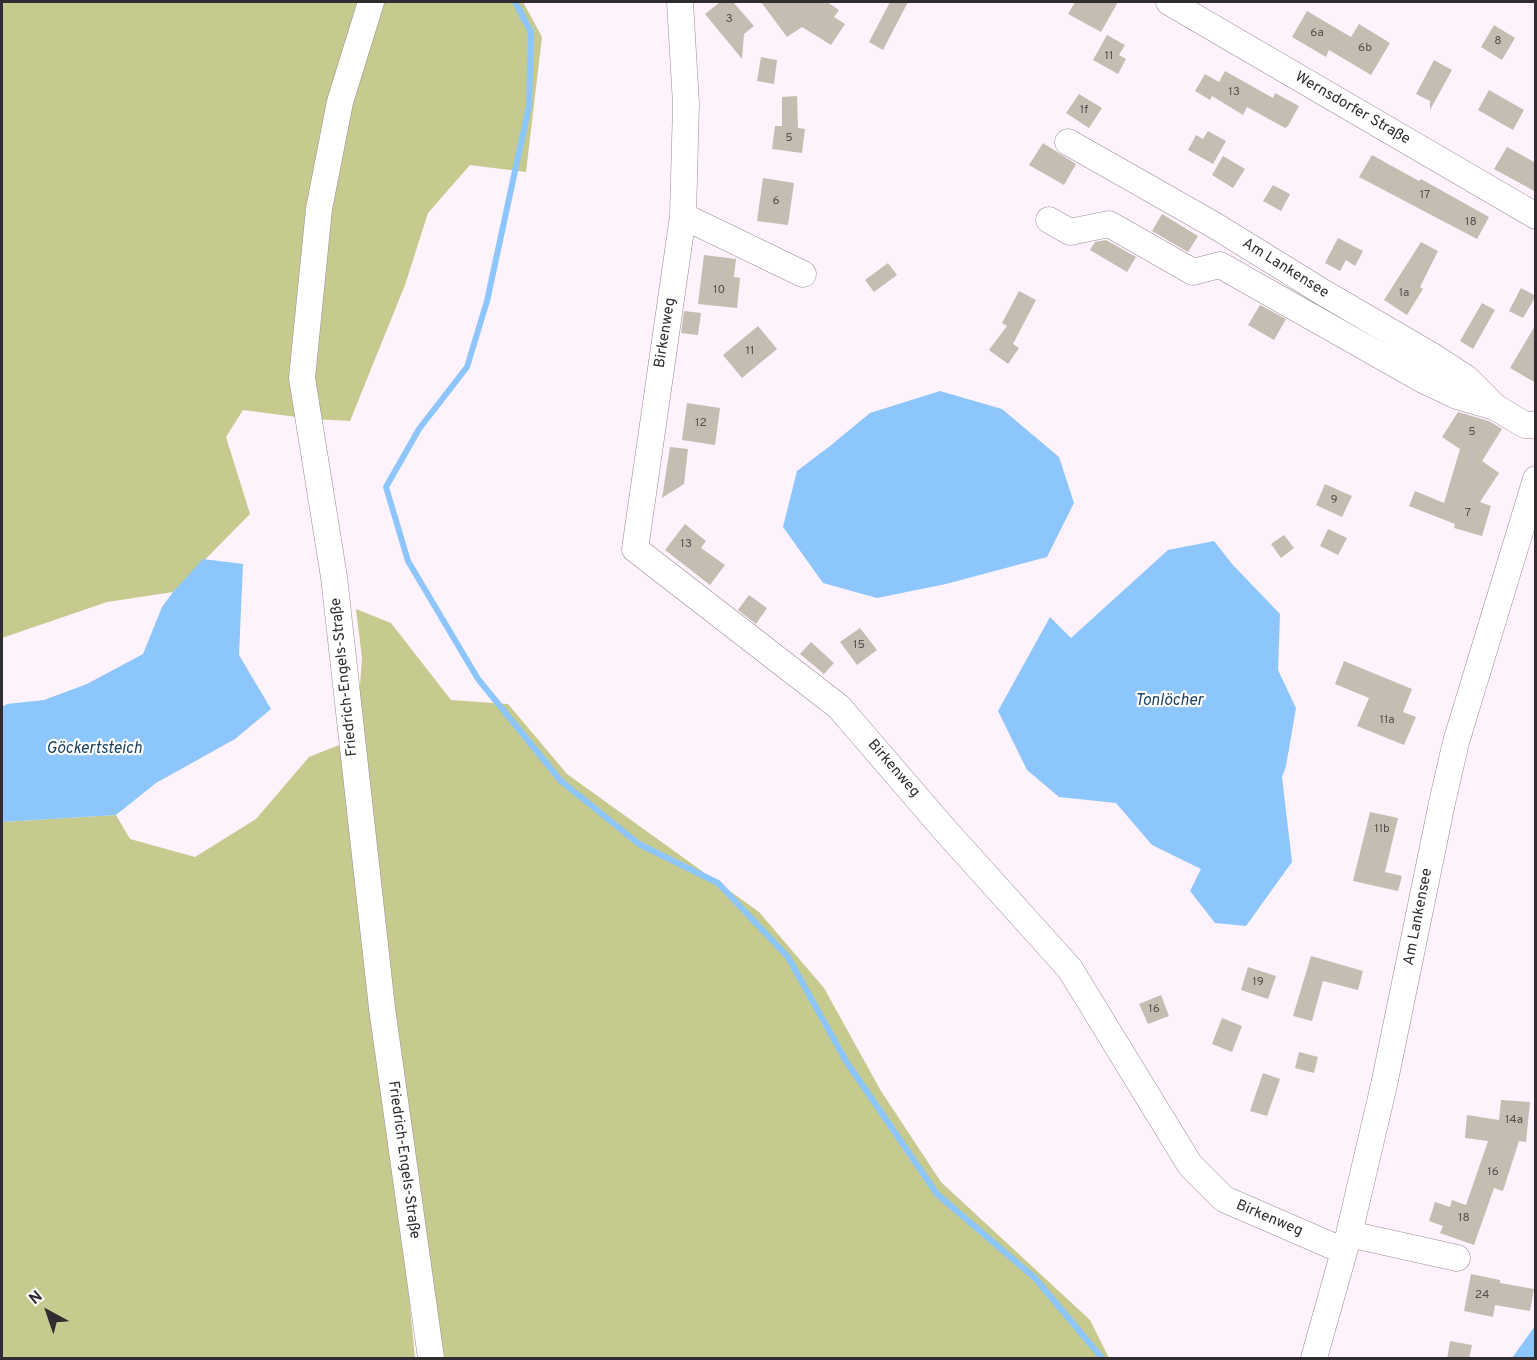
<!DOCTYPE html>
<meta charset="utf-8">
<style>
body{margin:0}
#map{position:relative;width:1537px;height:1360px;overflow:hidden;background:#fef2fc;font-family:Overpass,sans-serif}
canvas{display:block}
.frame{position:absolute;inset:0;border:3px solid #312c30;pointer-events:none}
.north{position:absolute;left:18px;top:1282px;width:60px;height:60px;-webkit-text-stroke:4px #fff;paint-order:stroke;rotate:320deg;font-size:16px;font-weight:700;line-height:24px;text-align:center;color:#312c30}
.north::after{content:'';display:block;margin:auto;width:21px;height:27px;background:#312c30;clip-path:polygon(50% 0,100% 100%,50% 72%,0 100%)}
</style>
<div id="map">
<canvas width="1537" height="1360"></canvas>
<div class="frame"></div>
<div class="north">N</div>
</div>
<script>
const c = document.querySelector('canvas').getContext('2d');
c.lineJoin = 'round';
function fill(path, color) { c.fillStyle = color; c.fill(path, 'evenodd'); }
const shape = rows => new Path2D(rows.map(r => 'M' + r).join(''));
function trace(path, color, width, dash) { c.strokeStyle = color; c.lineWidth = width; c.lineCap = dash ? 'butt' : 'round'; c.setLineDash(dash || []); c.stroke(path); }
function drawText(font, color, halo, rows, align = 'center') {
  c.font = font + ' Overpass,sans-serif'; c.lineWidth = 4.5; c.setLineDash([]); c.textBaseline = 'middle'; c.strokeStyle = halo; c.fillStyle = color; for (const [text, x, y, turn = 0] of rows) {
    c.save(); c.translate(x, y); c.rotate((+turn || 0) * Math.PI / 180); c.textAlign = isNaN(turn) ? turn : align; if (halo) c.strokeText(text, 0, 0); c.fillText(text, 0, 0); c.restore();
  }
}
fill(shape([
 [2,2,523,2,542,37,526,172,470,165,428,213,405,285,350,421,312,419,243,410,226,437,250,514,173,592,107,602,2,638],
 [356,609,391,623,451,700,508,704,567,774,759,912,824,988,881,1091,941,1182,1090,1320,1109,1358,435,1358,356,740,362,658],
 [339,745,372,918,415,1358,2,1358,2,822,116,815,130,839,195,857,256,819,309,757]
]), '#c6ca8f');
fill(shape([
 [940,391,1002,409,1059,457,1074,503,1047,557,946,584,877,598,823,583,783,527,797,471,830,446,870,413],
 [1214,541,1232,564,1280,614,1278,670,1296,708,1286,766,1282,777,1292,862,1246,926,1215,923,1190,891,1201,869,1152,845,1116,803,1059,797,1027,770,998,711,1050,617,1071,638,1168,550],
 [203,559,243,564,239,655,271,709,235,739,156,783,116,815,2,822,2,707,7,704,44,700,87,684,143,654,162,607,173,592],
 [1535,1326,1535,1358,1512,1358]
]), '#8dc6fc');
trace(shape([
 [515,2,531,32,529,106,487,301,467,367,419,429,386,487,408,561,478,679,561,781,639,844,718,883,788,957,846,1061,937,1194,1035,1278,1102,1358]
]), '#8dc6fc', 6);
fill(shape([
 [720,2,733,2,754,26,744,34,742,59,705,14],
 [761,2,827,2,839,10,834,17,845,24,831,45,802,27,787,37],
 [890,2,908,2,883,50,869,42],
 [1075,2,1118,2,1101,32,1068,14],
 [1307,11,1351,37,1359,24,1390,43,1371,75,1329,50,1326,57,1292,37],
 [1494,25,1515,38,1502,60,1481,47],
 [1107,35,1125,45,1119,55,1126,59,1118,74,1093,60],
 [761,57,777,60,774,84,757,81],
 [1434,60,1452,70,1430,110,1430,101,1416,94],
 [1225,71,1273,98,1275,93,1299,106,1288,126,1285,128,1247,107,1243,115,1212,96,1210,100,1195,91,1205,74,1219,82],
 [1489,90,1524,110,1513,130,1478,110],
 [1079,94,1102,108,1089,128,1066,113],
 [797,96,798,128,805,129,802,153,772,149,775,126,782,126,782,97],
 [1208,131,1226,141,1213,164,1188,150,1196,135,1203,139],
 [1043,143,1076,164,1064,185,1029,165],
 [1507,147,1536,163,1536,192,1494,169],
 [1372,155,1419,181,1421,179,1489,217,1477,239,1359,177],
 [1223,156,1245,169,1233,188,1212,175],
 [763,178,794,183,788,225,757,221],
 [1273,185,1290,194,1281,211,1263,201],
 [1162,214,1198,236,1188,252,1152,231],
 [1338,238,1363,251,1355,266,1346,260,1340,271,1325,263],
 [1106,240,1136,257,1127,272,1090,250,1095,242],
 [1421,242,1438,251,1420,287,1423,289,1407,315,1384,300],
 [704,255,736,259,734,277,740,278,737,308,698,304],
 [888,263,897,275,874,292,865,280],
 [1521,288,1536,296,1523,318,1509,311],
 [1019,291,1036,300,1013,344,1019,348,1008,364,989,350,1007,326,1002,323],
 [1482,303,1495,310,1473,349,1460,341],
 [1260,305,1286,319,1274,340,1248,325],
 [684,311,701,313,698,335,681,333],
 [1536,324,1536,383,1510,368],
 [758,326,777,349,742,378,723,355],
 [687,403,720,408,715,445,682,440],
 [1458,412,1489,421,1502,429,1482,461,1499,473,1480,502,1491,506,1482,536,1454,528,1455,524,1409,506,1415,491,1444,503,1460,449,1442,437],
 [670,447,688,449,684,484,662,498],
 [1325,484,1352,496,1342,517,1316,505],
 [685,524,706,541,701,548,725,565,710,585,665,550],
 [1328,529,1347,538,1338,555,1320,546],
 [1284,535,1294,548,1281,558,1271,544],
 [749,595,767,608,756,624,738,610],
 [860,628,877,650,857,665,840,642],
 [811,642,834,663,824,674,800,654],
 [1344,661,1412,689,1403,712,1416,717,1404,745,1357,726,1369,698,1335,684],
 [1370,812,1398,818,1385,872,1402,876,1398,891,1353,881],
 [1311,956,1363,971,1358,990,1323,981,1312,1021,1293,1016],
 [1248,967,1276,976,1268,999,1241,990],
 [1161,995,1169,1016,1148,1024,1139,1004],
 [1222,1018,1242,1026,1232,1052,1212,1044],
 [1299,1052,1318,1057,1314,1073,1295,1068],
 [1263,1073,1280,1079,1267,1116,1250,1111],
 [1501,1100,1530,1102,1526,1142,1519,1141,1503,1191,1494,1188,1474,1245,1440,1233,1443,1226,1429,1221,1435,1202,1450,1207,1452,1200,1466,1205,1488,1141,1465,1138,1467,1115,1499,1120],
 [1471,1274,1500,1280,1500,1283,1534,1289,1530,1311,1495,1305,1493,1317,1464,1311],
 [1450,1341,1472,1345,1469,1359,1447,1359]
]), '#c6bdb2');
const minor = shape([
 [371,2,340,102,319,209,302,378,334,577,382,1008,431,1358],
 [680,2,686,104,683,216,635,549,839,707,944,829,1070,969,1190,1165,1224,1199,1344,1251],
 [1169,2,1536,216],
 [1068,142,1214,225,1324,293,1434,357,1466,378,1493,405],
 [683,216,803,274],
 [1049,220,1070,232,1109,224,1193,272,1220,265,1423,380,1457,396,1495,407,1525,425,1536,425],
 [1349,1234,1457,1258],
 [1314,1358,1349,1234,1384,1085,1442,803,1456,742,1536,479]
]);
trace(minor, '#978c95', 27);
trace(minor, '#fff', 26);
drawText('12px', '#565050', null, [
 ["3",729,20],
 ["6a",1317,34],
 ["8",1498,42],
 ["6b",1365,49],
 ["11",1109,57],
 ["13",1234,93],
 ["1f",1084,111],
 ["5",789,139],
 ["17",1425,196],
 ["6",776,202],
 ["18",1471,223],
 ["10",719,291],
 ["1a",1404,294],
 ["11",750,352],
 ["12",701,424],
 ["5",1472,433],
 ["9",1334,501],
 ["7",1468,514],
 ["13",686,545],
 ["15",859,646],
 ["11a",1387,721],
 ["11b",1382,830],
 ["19",1258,983],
 ["16",1154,1010],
 ["14a",1514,1121],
 ["16",1493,1173],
 ["18",1464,1219],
 ["24",1482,1296]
]);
drawText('15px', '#312c30', '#fff', [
 ["Wernsdorfer Straße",1352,109,30],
 ["Am Lankensee",1285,269,32],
 ["Birkenweg",666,333,-81],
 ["Friedrich-Engels-Straße",345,677,-96],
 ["Birkenweg",893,769,49],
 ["Am Lankensee",1419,917,-79],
 ["Friedrich-Engels-Straße",403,1160,82],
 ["Birkenweg",1269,1219,23]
]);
drawText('italic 16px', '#184164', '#fff', [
 ["Tonlöcher",1169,702],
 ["Göckertsteich",94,750]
]);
</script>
